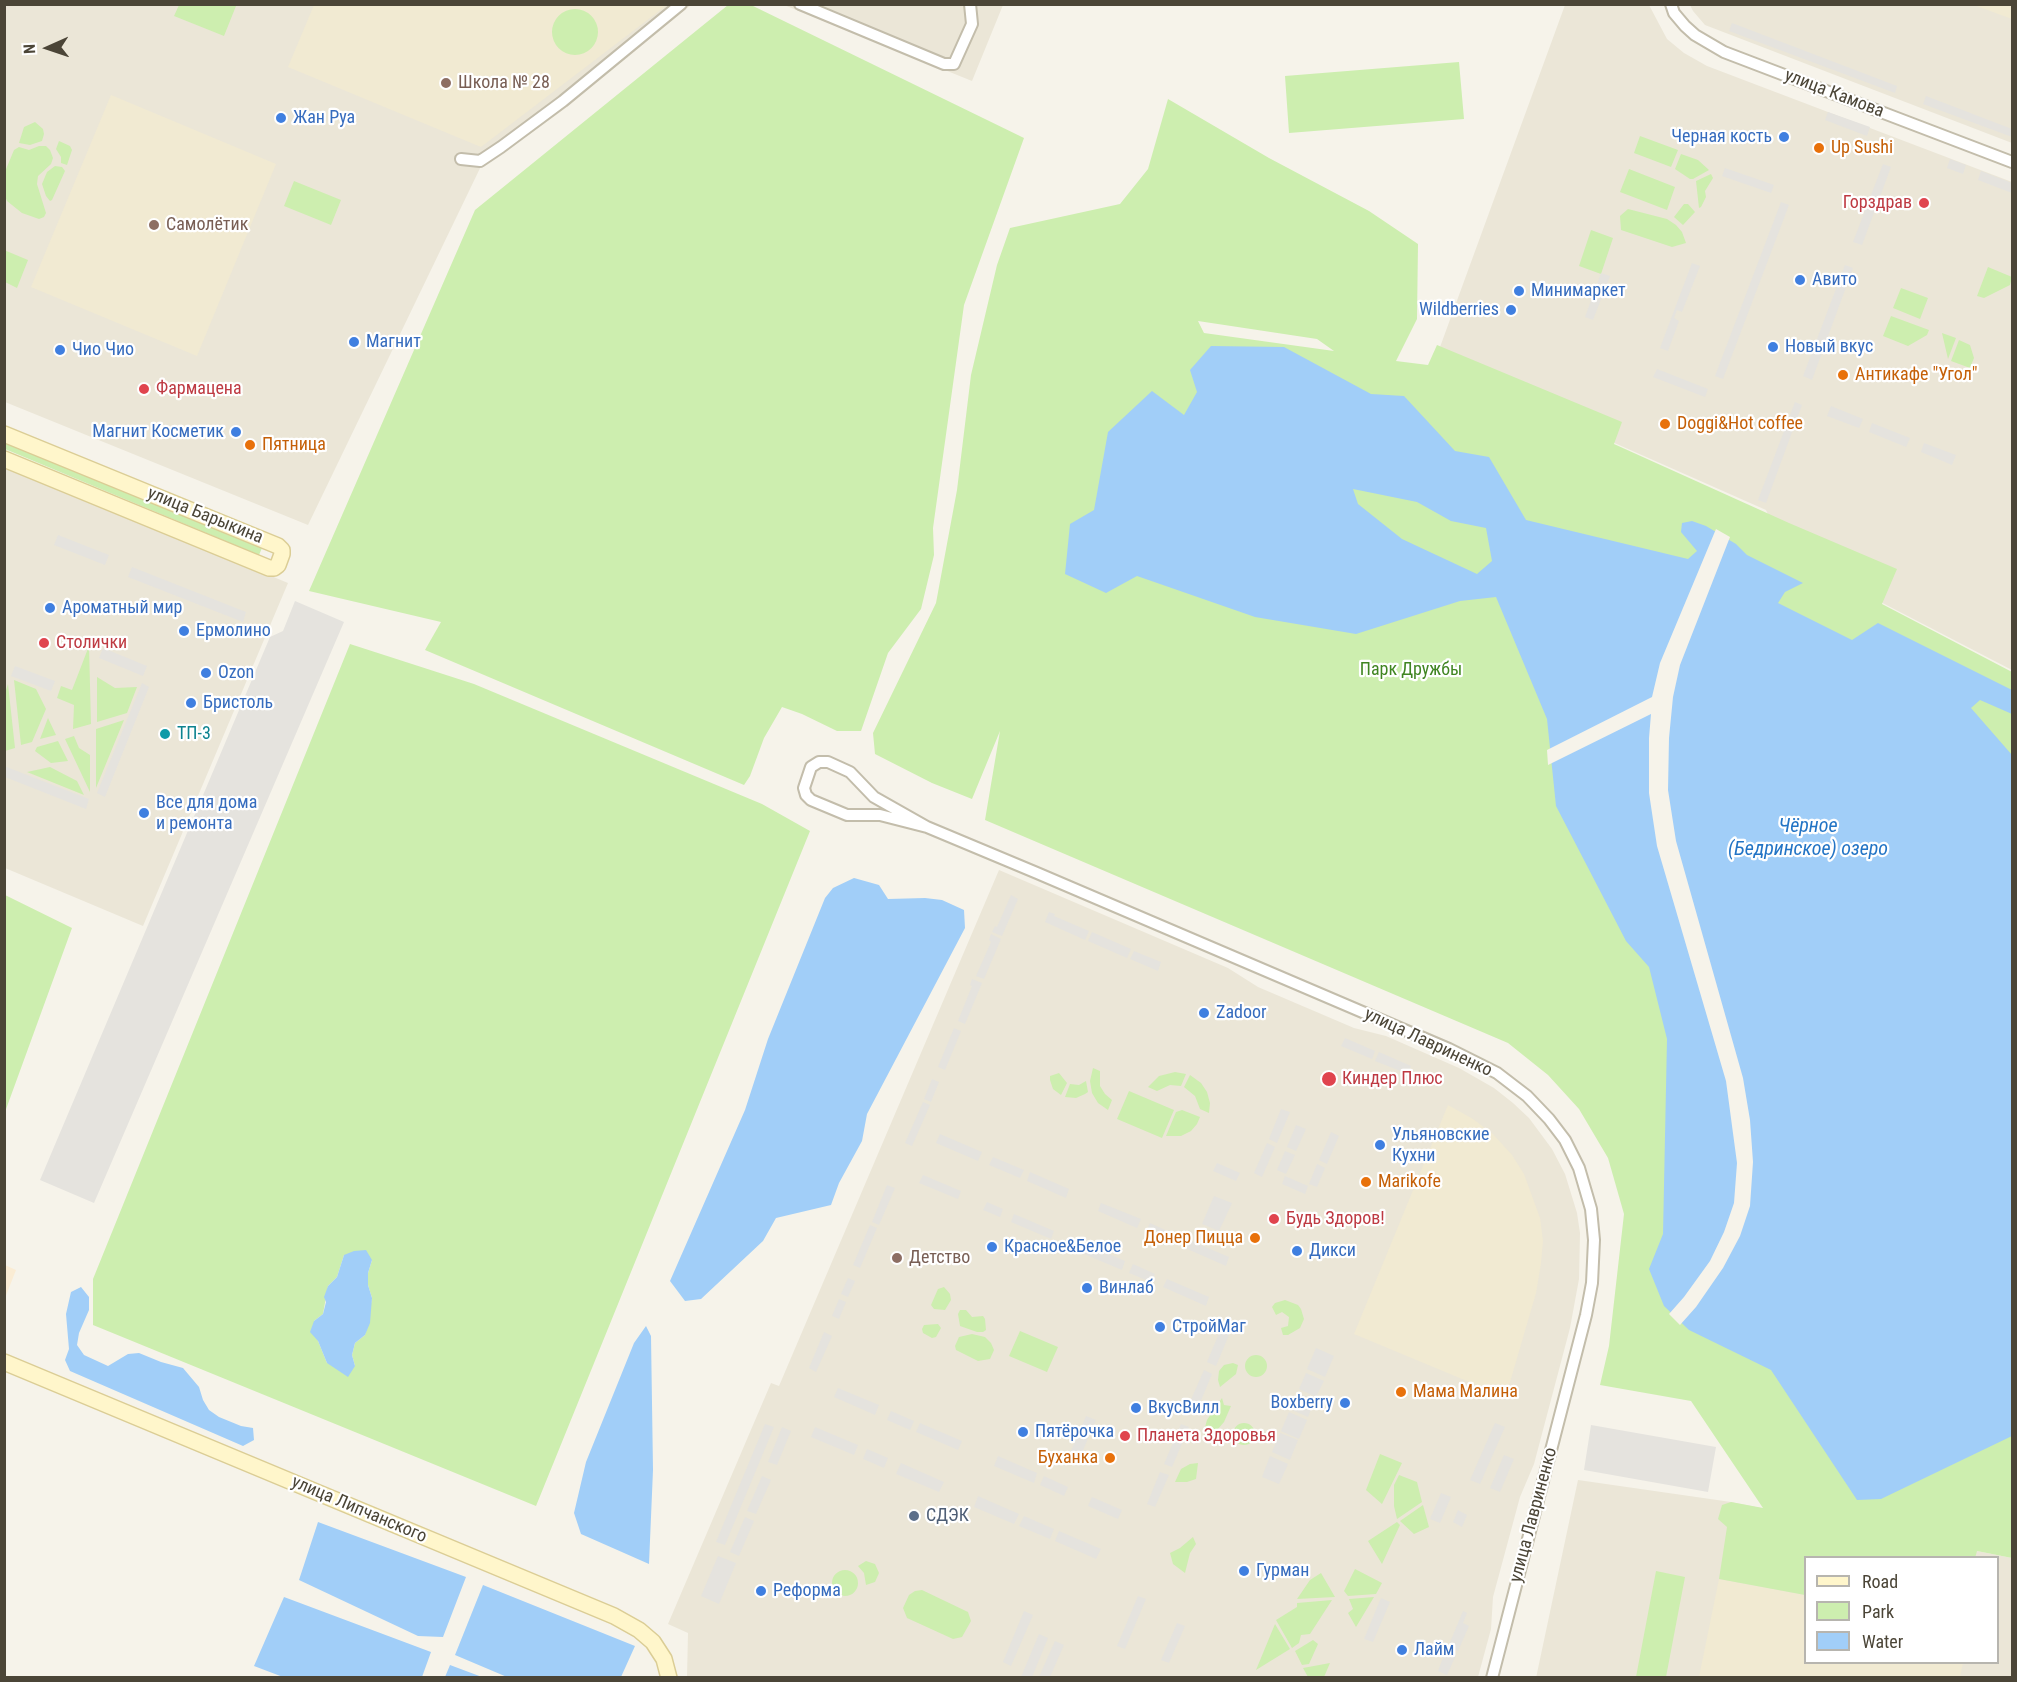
<!DOCTYPE html>
<meta charset="utf-8">
<style>
body{margin:0}
#map{position:relative;width:2017px;height:1682px;overflow:hidden;background:#f6f3ea;font-family:"Roboto Condensed",sans-serif}
canvas{display:block}
.frame{position:absolute;inset:0;border:6px solid #4b4537;pointer-events:none}
.legend{position:absolute;left:1804px;top:1556px;width:195px;height:108px;box-sizing:border-box;background:#fff;border:2px solid #b7b5af;margin:0;padding:8px 10px;list-style:none;font-size:18px;color:#4b4537}
.legend li{display:flex;align-items:center;gap:12px;height:30px}
.legend b{width:30px;border:2px solid #b7b5af}
.north{position:absolute;left:18px;top:18px;width:60px;height:60px;-webkit-text-stroke:4px #fff;paint-order:stroke;rotate:267deg;font-size:16px;font-weight:700;line-height:24px;text-align:center;color:#4b4537}
.north::after{content:'';display:block;margin:auto;width:21px;height:27px;background:#4b4537;clip-path:polygon(50% 0,100% 100%,50% 72%,0 100%)}
</style>
<div id="map">
<canvas width="2017" height="1682"></canvas>
<div class="frame"></div>
<ul class="legend">
<li><b style="height:8px;background:#fff6cb"></b>Road</li>
<li><b style="height:16px;background:#cdeeaf"></b>Park</li>
<li><b style="height:16px;background:#a1cef8"></b>Water</li>
</ul>
<div class="north">N</div>
</div>
<script>
const c = document.querySelector('canvas').getContext('2d');
c.lineJoin = 'round';
function fill(path, color) { c.fillStyle = color; c.fill(path, 'evenodd'); }
const shape = rows => new Path2D(rows.map(r => 'M' + r).join(''));
function trace(path, color, width, dash) { c.strokeStyle = color; c.lineWidth = width; c.lineCap = dash ? 'butt' : 'round'; c.setLineDash(dash || []); c.stroke(path); }
function drawText(font, color, halo, rows, align = 'center') {
  c.font = font + ' "Roboto Condensed",sans-serif'; c.lineWidth = 4.5; c.setLineDash([]); c.textBaseline = 'middle'; c.strokeStyle = halo; c.fillStyle = color; for (const [text, x, y, turn = 0] of rows) {
    c.save(); c.translate(x, y); c.rotate((+turn || 0) * Math.PI / 180); c.textAlign = isNaN(turn) ? turn : align; if (halo) c.strokeText(text, 0, 0); c.fillText(text, 0, 0); c.restore();
  }
}
fill(shape([
 [4,5,691,5,567,107,530,134,483,162,308,525,5,402],
 [784,5,1003,5,972,81],
 [1565,5,1649,5,1667,39,1684,53,1707,66,2012,182,2012,670,1786,553,1766,510,1592,433,1436,358],
 [1690,5,2012,5,2012,143,1705,25,1693,11],
 [5,465,288,583,143,926,5,868],
 [999,870,1228,968,1258,987,1354,1028,1386,1036,1459,1068,1494,1088,1513,1103,1529,1118,1552,1149,1565,1174,1577,1213,1580,1233,1579,1279,1570,1328,1534,1464,1520,1497,1493,1597,1491,1629,1478,1677,687,1677,688,1633,668,1624,771,1383,779,1386],
 [1578,1480,1731,1502,2012,1558,2012,1677,1536,1678],
 [1806,1558,1998,1558,1998,1662,1806,1662]
]), '#ebe6d7');
fill(shape([
 [5,1265,16,1270,5,1298]
]), '#faecd4');
fill(shape([
 [314,5,667,5,481,147,288,67],
 [1974,5,2012,5,2012,19],
 [111,95,276,164,197,356,31,287],
 [1448,1105,1473,1119,1493,1134,1512,1155,1524,1174,1540,1218,1543,1241,1541,1263,1536,1293,1508,1389,1494,1384,1491,1391,1354,1334],
 [1719,1579,1805,1595,1806,1662,1963,1663,1960,1677,1699,1677]
]), '#f1ead2');
fill(shape([
 [232,5,236,6,224,36,174,16,179,5],
 [728,5,751,5,1024,138,964,305,933,528,934,555,921,609,888,653,861,731,837,731,802,714,782,707,764,738,750,776,744,785,425,650,441,622,309,591,475,210],
 '552 32a23 23 0 1 1 46 0a23 23 0 1 1-46 0Z',
 [1459,62,1464,119,1289,133,1285,76],
 [1168,99,1269,158,1369,211,1418,244,1417,319,1396,361,1428,365,1437,345,1622,422,1614,444,1789,523,1897,569,1882,604,2012,672,2012,1558,1977,1551,1975,1558,1806,1558,1805,1595,1719,1579,1727,1527,1718,1519,1722,1505,1731,1502,1763,1508,1691,1401,1600,1385,1609,1346,1624,1214,1608,1158,1579,1109,1548,1075,1508,1043,985,820,1000,731,972,799,932,783,875,754,873,733,936,603,957,490,971,375,997,265,1010,228,1120,204,1148,169],
 [1198,321,1317,339,1334,351,1204,333],
 [35,122,43,129,44,134,42,141,30,145,19,143,24,127],
 [1640,136,1678,150,1671,167,1634,153],
 [59,141,70,146,72,150,67,165,61,163,61,157,56,149],
 [39,146,46,146,50,150,53,158,51,164,38,176,37,184,46,213,44,217,39,219,22,213,7,201,5,196,4,174,14,150,19,147,29,150],
 [1681,154,1698,160,1709,170,1693,179,1690,179,1675,169],
 [55,166,62,167,65,171,52,200,50,201,46,196,42,184,47,172],
 [1629,169,1675,187,1667,210,1620,192],
 [1711,174,1713,178,1705,191,1706,197,1701,207,1699,208,1696,181],
 [294,181,341,200,331,225,284,206],
 [1684,204,1688,204,1695,212,1683,225,1674,217],
 [1628,209,1667,219,1676,225,1682,232,1686,243,1672,247,1621,230,1620,216],
 [1591,230,1613,238,1601,274,1579,266],
 [4,250,28,260,17,288,5,282],
 [1988,267,2012,277,2010,285,1984,298,1977,296],
 [1901,288,1928,298,1920,319,1893,308],
 [1891,316,1929,330,1927,335,1908,346,1883,336],
 [1942,333,1956,338,1948,359],
 [1959,340,1970,345,1974,358,1970,368,1951,361],
 [4,442,262,548,259,555,5,449],
 [350,644,474,684,762,804,810,831,536,1506,93,1325,93,1279],
 [344,1255,372,1260,368,1273,368,1285,372,1298,365,1335,355,1343,352,1355,355,1366,327,1363,318,1341,314,1321,323,1314,328,1286,337,1277],
 [89,646,91,724,73,729,74,705,57,698,61,686,72,690],
 [97,677,115,688,137,687,127,713,97,722],
 [14,680,36,689,46,709,32,742,21,745],
 [8,684,15,748,5,751,5,693],
 [48,718,56,735,40,739],
 [124,720,96,788,96,729],
 [74,736,79,748,90,755,90,792,65,739],
 [58,741,68,761,51,763,35,751,37,747],
 [50,767,77,781,84,795,27,772],
 [5,895,72,928,5,1112],
 [1093,1068,1100,1071,1100,1086,1105,1094,1112,1100,1108,1110,1098,1103,1092,1093,1090,1081],
 [1175,1072,1186,1074,1181,1086,1170,1085,1157,1091,1148,1087,1159,1076],
 [1059,1073,1067,1083,1061,1095,1053,1089,1050,1080,1050,1076],
 [1190,1075,1201,1083,1207,1092,1210,1103,1209,1113,1200,1109,1195,1096,1184,1087],
 [1086,1081,1088,1092,1085,1094,1076,1098,1065,1097,1070,1084,1079,1085],
 [1129,1091,1174,1110,1162,1138,1117,1119],
 [1182,1110,1200,1117,1197,1124,1191,1131,1181,1136,1166,1136,1176,1112],
 [944,1287,950,1294,951,1300,945,1310,934,1309,931,1305,938,1289],
 [1285,1300,1298,1305,1301,1309,1304,1319,1300,1328,1288,1335,1283,1335,1281,1328,1288,1326,1289,1317,1282,1312,1276,1315,1272,1307,1275,1303],
 [960,1310,966,1310,972,1317,983,1316,985,1319,986,1330,983,1332,977,1332,960,1326,958,1314],
 [938,1324,941,1328,936,1337,932,1338,923,1333,922,1329,924,1325],
 [1020,1331,1058,1347,1047,1372,1009,1356],
 [972,1334,985,1337,991,1343,994,1350,990,1359,978,1361,956,1350,955,1346,959,1337],
 '1245 1366a11 11 0 1 1 22 0a11 11 0 1 1-22 0Z',
 [1233,1363,1238,1365,1236,1374,1220,1387,1218,1380,1219,1371,1224,1365],
 [1222,1398,1224,1405,1231,1406,1224,1422,1206,1443,1204,1431,1207,1420],
 '1233 1434a11 11 0 1 1 22 0a11 11 0 1 1-22 0Z',
 [1380,1454,1402,1463,1382,1504,1366,1490],
 [1198,1463,1196,1479,1187,1482,1175,1482,1181,1469,1190,1464],
 [1399,1475,1417,1482,1422,1502,1397,1519,1394,1506,1394,1485],
 [1423,1505,1429,1527,1414,1534,1400,1521],
 [1397,1522,1400,1525,1382,1564,1368,1541],
 [1193,1537,1196,1544,1190,1553,1185,1573,1173,1564,1170,1553,1180,1548],
 [866,1561,875,1564,879,1573,875,1582,866,1585,864,1573,858,1566],
 [1355,1569,1382,1583,1376,1594,1348,1596,1344,1591],
 '832 1583a13 13 0 1 1 26 0a13 13 0 1 1-26 0Z',
 [1656,1571,1685,1577,1666,1677,1636,1677],
 [1321,1573,1335,1597,1297,1599,1310,1580],
 [922,1590,968,1612,971,1621,962,1637,953,1639,907,1618,903,1608,909,1595,915,1591],
 [1374,1597,1356,1627,1348,1613,1353,1609,1349,1599],
 [1332,1600,1310,1634,1301,1635,1299,1643,1292,1648,1276,1620,1297,1607,1297,1603],
 [1275,1624,1290,1649,1256,1670],
 [1313,1640,1318,1644,1309,1664,1302,1665,1295,1651],
 [1330,1663,1324,1677,1308,1677,1303,1668]
]), '#cdeeaf');
fill(shape([
 [1732,23,1897,86,1895,93,1729,31],
 [1926,96,2012,129,2012,137,1923,104],
 [1828,112,1870,127,1867,136,1825,120],
 [1950,159,1966,165,1963,174,1947,168],
 [1883,164,1891,167,1862,245,1853,242],
 [1725,168,1774,185,1771,193,1722,176],
 [1981,171,2012,183,2012,193,1978,180],
 [1781,202,1789,205,1723,379,1715,376],
 [1692,263,1700,266,1682,312,1677,310,1674,318,1679,321,1668,351,1660,348],
 [1845,265,1853,268,1812,380,1803,376],
 [1601,273,1610,276,1593,320,1585,317],
 [1657,369,1708,389,1705,397,1653,377],
 [1795,402,1802,405,1766,503,1758,500],
 [1831,406,1863,419,1859,428,1827,416],
 [1872,423,1910,438,1906,447,1869,432],
 [1924,443,1956,455,1952,465,1921,452],
 [58,535,109,555,105,565,54,545],
 [132,567,246,612,243,622,128,577],
 [295,601,344,622,94,1203,40,1180,270,637,283,631],
 [103,648,147,666,143,676,99,658],
 [15,666,55,681,51,691,11,676],
 [142,683,149,687,105,797,97,793],
 [4,766,89,799,86,809,5,777],
 [1011,895,1018,899,1002,936,992,932,995,926,997,927],
 [1049,912,1055,914,1054,916,1089,931,1085,940,1045,922],
 [1092,932,1131,949,1127,958,1088,941],
 [991,934,1001,939,984,979,976,976,991,942,989,940],
 [1134,951,1161,962,1158,971,1130,959],
 [972,979,982,983,965,1024,958,1021,972,986,970,985],
 [954,1028,961,1031,945,1070,938,1067],
 [1345,1038,1375,1051,1372,1059,1341,1046],
 [1379,1052,1411,1066,1408,1074,1375,1061],
 [932,1079,939,1082,931,1102,924,1099],
 [923,1102,930,1105,912,1146,905,1143],
 [1281,1109,1290,1112,1277,1143,1269,1139],
 [1296,1125,1306,1129,1296,1151,1287,1147],
 [1331,1132,1339,1136,1327,1164,1319,1160],
 [940,1134,982,1152,978,1161,936,1143],
 [1267,1143,1275,1147,1262,1177,1254,1173],
 [1285,1151,1295,1155,1286,1174,1277,1170],
 [993,1157,1024,1170,1020,1178,989,1165],
 [1217,1163,1240,1173,1236,1181,1213,1171],
 [1317,1164,1325,1168,1317,1187,1309,1184],
 [1030,1172,1069,1189,1066,1198,1027,1181],
 [923,1175,961,1191,958,1199,919,1183],
 [1285,1176,1308,1186,1305,1194,1282,1184],
 [887,1185,895,1188,879,1225,872,1222],
 [1214,1196,1232,1203,1219,1231,1202,1224],
 [987,1202,1003,1209,1000,1217,983,1210],
 [1101,1203,1141,1219,1137,1228,1098,1211],
 [1014,1214,1054,1231,1051,1239,1011,1222],
 [1150,1223,1176,1235,1172,1245,1146,1232],
 [870,1225,877,1228,860,1268,853,1265],
 [1189,1240,1229,1257,1226,1266,1185,1248],
 [1088,1245,1125,1261,1122,1270,1084,1254],
 [1133,1264,1155,1274,1151,1282,1129,1273],
 [848,1278,855,1281,848,1297,841,1294],
 [1167,1279,1209,1297,1206,1306,1163,1287],
 [839,1299,846,1302,839,1319,832,1316],
 [1220,1331,1229,1335,1216,1366,1207,1362],
 [824,1332,832,1336,816,1372,809,1368],
 [1316,1348,1334,1356,1325,1377,1307,1369],
 [1204,1370,1212,1374,1195,1415,1186,1411],
 [1306,1373,1324,1381,1316,1397,1299,1389],
 [838,1388,879,1405,875,1415,834,1397],
 [1297,1393,1315,1400,1308,1417,1290,1409],
 [891,1411,914,1421,910,1430,887,1420],
 [1289,1412,1307,1420,1299,1439,1281,1431],
 [1086,1416,1096,1420,1078,1462,1068,1458],
 [920,1423,962,1441,958,1450,916,1432],
 [1495,1423,1505,1427,1480,1484,1470,1480],
 [765,1424,774,1427,725,1545,716,1542],
 [1181,1424,1189,1427,1172,1467,1164,1464],
 [1591,1425,1716,1447,1708,1492,1584,1470],
 [782,1427,791,1431,777,1465,768,1462],
 [815,1427,858,1445,854,1455,811,1437],
 [1280,1433,1298,1440,1290,1460,1272,1452],
 [867,1449,888,1458,884,1468,863,1459],
 [1504,1455,1514,1459,1500,1492,1490,1488],
 [998,1456,1037,1473,1034,1483,994,1466],
 [1270,1456,1288,1464,1279,1484,1262,1477],
 [901,1463,944,1482,939,1492,896,1474],
 [1160,1472,1169,1475,1155,1507,1147,1504],
 [762,1476,771,1480,756,1514,747,1511],
 [1044,1476,1068,1487,1064,1496,1040,1485],
 [1441,1493,1451,1497,1440,1523,1430,1519],
 [978,1496,1019,1514,1014,1524,974,1507],
 [1092,1497,1122,1510,1118,1519,1088,1506],
 [1458,1510,1467,1515,1462,1527,1453,1522],
 [1024,1516,1054,1529,1050,1539,1019,1526],
 [745,1517,754,1521,739,1556,730,1552],
 [1059,1531,1101,1549,1096,1559,1055,1541],
 [718,1556,736,1563,719,1604,701,1596],
 [1138,1596,1146,1599,1125,1649,1117,1646],
 [1381,1598,1390,1602,1373,1642,1364,1639],
 [1024,1611,1033,1615,1011,1666,1003,1662],
 [1463,1611,1467,1613,1463,1623,1469,1626,1458,1651,1448,1647],
 [1177,1623,1185,1626,1169,1663,1161,1660],
 [1039,1634,1048,1638,1032,1677,1021,1677],
 [1055,1641,1064,1645,1050,1677,1039,1677],
 [1446,1650,1456,1655,1447,1675,1438,1671]
]), '#e5e3de');
fill(shape([
 [1211,346,1284,347,1371,394,1404,396,1455,451,1489,457,1526,520,1688,559,1697,551,1681,532,1682,523,1692,521,1706,526,1736,544,1747,555,1803,583,1785,592,1778,603,1852,640,1878,623,2012,690,2012,714,1980,700,1971,708,2012,755,2012,1436,1881,1499,1857,1500,1771,1370,1689,1330,1664,1306,1649,1269,1663,1234,1667,1039,1649,967,1626,941,1556,806,1547,719,1496,597,1460,601,1356,634,1255,617,1137,576,1106,593,1065,574,1070,524,1094,510,1108,432,1152,391,1184,415,1197,392,1190,370],
 [1353,489,1417,502,1451,521,1486,528,1492,561,1477,574,1402,539,1358,504],
 [854,878,879,885,888,899,925,898,942,900,964,910,965,928,867,1114,862,1141,839,1183,831,1205,776,1218,763,1241,701,1299,685,1301,670,1281,745,1110,768,1039,825,898,833,888],
 [366,1250,372,1260,368,1273,368,1285,372,1298,370,1323,365,1335,355,1343,352,1355,355,1366,348,1377,327,1363,318,1341,310,1332,314,1321,323,1314,326,1302,324,1297,328,1286,337,1277,344,1255,354,1251],
 [81,1287,89,1297,89,1310,79,1333,77,1345,84,1355,108,1366,128,1354,139,1353,161,1362,183,1368,199,1387,203,1400,209,1410,219,1417,241,1426,253,1428,254,1440,243,1446,70,1371,65,1360,69,1349,66,1314,71,1292],
 [646,1326,651,1336,653,1470,649,1564,581,1534,574,1513,586,1462,634,1343],
 [318,1522,466,1577,443,1637,418,1636,299,1580],
 [483,1585,635,1646,621,1677,507,1677,455,1655],
 [284,1597,431,1652,422,1677,283,1677,254,1666],
 [450,1665,482,1677,445,1677]
]), '#a1cef8');
fill(shape([
 [1716,529,1730,537,1680,665,1673,697,1669,738,1668,790,1676,841,1743,1078,1750,1120,1753,1162,1750,1206,1740,1236,1723,1268,1696,1307,1680,1325,1669,1314,1684,1297,1710,1261,1724,1232,1734,1203,1737,1163,1726,1081,1657,846,1649,793,1649,738,1651,714,1548,765,1547,750,1652,697,1660,663]
]), '#f6f3ea');
const street = shape([
 [800,4,944,64,954,64,972,24,970,4],
 [1671,4,1674,13,1685,26,1695,35,1724,52,2012,162],
 [461,159,480,161,501,147,563,101,681,4],
 [927,827,874,797,850,772,828,762,819,762,811,767,804,788,806,795,811,800,847,815,880,815,927,827,1037,873,1449,1049,1497,1073,1527,1096,1549,1119,1565,1140,1579,1168,1591,1209,1594,1240,1592,1283,1586,1315,1492,1678]
]);
const secondary = shape([
 [4,434,278,546,282,550,282,554,278,565,274,568,269,568,4,459],
 [4,1362,614,1616,639,1630,653,1642,664,1659,669,1678]
]);
trace(street, '#c3bdab', 14);
trace(secondary, '#dbcd95', 18);
trace(street, '#fff', 10);
trace(secondary, '#fff6cb', 15);
for (const [x, y, r, color] of [
 [446,83,6,"#8d6e63"],
 [281,118,6,"#3f7fe0"],
 [1784,137,6,"#3f7fe0"],
 [1819,148,6,"#e8710a"],
 [1924,203,6,"#e0444e"],
 [154,225,6,"#8d6e63"],
 [1800,280,6,"#3f7fe0"],
 [1519,291,6,"#3f7fe0"],
 [1511,310,6,"#3f7fe0"],
 [354,342,6,"#3f7fe0"],
 [1773,347,6,"#3f7fe0"],
 [60,350,6,"#3f7fe0"],
 [1843,375,6,"#e8710a"],
 [144,389,6,"#e0444e"],
 [1665,424,6,"#e8710a"],
 [236,432,6,"#3f7fe0"],
 [250,445,6,"#e8710a"],
 [50,608,6,"#3f7fe0"],
 [184,631,6,"#3f7fe0"],
 [44,643,6,"#e0444e"],
 [206,673,6,"#3f7fe0"],
 [191,703,6,"#3f7fe0"],
 [165,734,6,"#0f9aa8"],
 [144,813,6,"#3f7fe0"],
 [1204,1013,6,"#3f7fe0"],
 [1329,1079,8,"#e0444e"],
 [1380,1145,6,"#3f7fe0"],
 [1366,1182,6,"#e8710a"],
 [1274,1219,6,"#e0444e"],
 [1255,1238,6,"#e8710a"],
 [992,1247,6,"#3f7fe0"],
 [1297,1251,6,"#3f7fe0"],
 [897,1258,6,"#8d6e63"],
 [1087,1288,6,"#3f7fe0"],
 [1160,1327,6,"#3f7fe0"],
 [1401,1392,6,"#e8710a"],
 [1345,1403,6,"#3f7fe0"],
 [1136,1408,6,"#3f7fe0"],
 [1023,1432,6,"#3f7fe0"],
 [1125,1436,6,"#e0444e"],
 [1110,1458,6,"#e8710a"],
 [914,1516,6,"#5c6f8a"],
 [1244,1571,6,"#3f7fe0"],
 [761,1591,6,"#3f7fe0"],
 [1402,1650,6,"#3f7fe0"]
]) { const dot = new Path2D(); dot.arc(x, y, r, 0, 2 * Math.PI); c.fillStyle = color; c.fill(dot); trace(dot, '#fff', 2); }
drawText('18px', '#785e54', '#fff', [
 ["Школа № 28",458,83],
 ["Самолётик",166,225],
 ["Детство",909,1258]
], 'left');
drawText('18px', '#4b4537', '#fff', [
 ["улица Камова",1834,94,21],
 ["улица Барыкина",205,516,22],
 ["улица Лавриненко",1428,1043,25],
 ["улица Липчанского",359,1510,23],
 ["улица Лавриненко",1534,1515,-75]
]);
drawText('18px', '#366cbe', '#fff', [
 ["Жан Руа",293,118],
 ["Черная кость",1772,137,"right"],
 ["Авито",1812,280],
 ["Минимаркет",1531,291],
 ["Wildberries",1499,310,"right"],
 ["Магнит",366,342],
 ["Новый вкус",1785,347],
 ["Чио Чио",72,350],
 ["Магнит Косметик",224,432,"right"],
 ["Ароматный мир",62,608],
 ["Ермолино",196,631],
 ["Ozon",218,673],
 ["Бристоль",203,703],
 ["Все для дома",156,803],
 ["и ремонта",156,824],
 ["Zadoor",1216,1013],
 ["Ульяновские",1392,1135],
 ["Кухни",1392,1156],
 ["Красное&Белое",1004,1247],
 ["Дикси",1309,1251],
 ["Винлаб",1099,1288],
 ["СтройМаг",1172,1327],
 ["Boxberry",1333,1403,"right"],
 ["ВкусВилл",1148,1408],
 ["Пятёрочка",1035,1432],
 ["Гурман",1256,1571],
 ["Реформа",773,1591],
 ["Лайм",1414,1650]
], 'left');
drawText('18px', '#c56008', '#fff', [
 ["Up Sushi",1831,148],
 ["Антикафе \"Угол\"",1855,375],
 ["Doggi&Hot coffee",1677,424],
 ["Пятница",262,445],
 ["Marikofe",1378,1182],
 ["Донер Пицца",1243,1238,"right"],
 ["Мама Малина",1413,1392],
 ["Буханка",1098,1458,"right"]
], 'left');
drawText('18px', '#be3a42', '#fff', [
 ["Горздрав",1912,203,"right"],
 ["Фармацена",156,389],
 ["Столички",56,643],
 ["Киндер Плюс",1342,1079],
 ["Будь Здоров!",1286,1219],
 ["Планета Здоровья",1137,1436]
], 'left');
drawText('18px', '#408522', '#fff', [
 ["Парк Дружбы",1411,670]
]);
drawText('18px', '#0d838f', '#fff', [
 ["ТП-3",177,734]
], 'left');
drawText('18px', '#4e5e75', '#fff', [
 ["СДЭК",926,1516]
], 'left');
drawText('italic 20px', '#2274c5', '#fff', [
 ["Чёрное",1808,827],
 ["(Бедринское) озеро",1808,850]
]);
</script>
